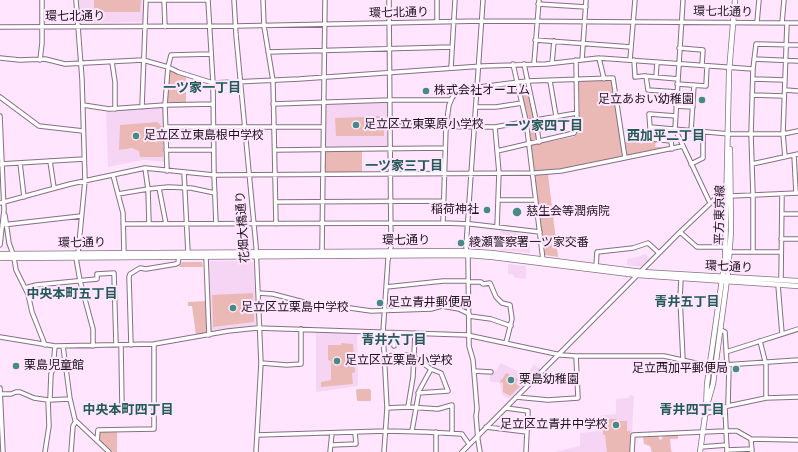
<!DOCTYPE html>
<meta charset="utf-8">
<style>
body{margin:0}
canvas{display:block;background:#ffe5fe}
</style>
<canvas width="798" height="452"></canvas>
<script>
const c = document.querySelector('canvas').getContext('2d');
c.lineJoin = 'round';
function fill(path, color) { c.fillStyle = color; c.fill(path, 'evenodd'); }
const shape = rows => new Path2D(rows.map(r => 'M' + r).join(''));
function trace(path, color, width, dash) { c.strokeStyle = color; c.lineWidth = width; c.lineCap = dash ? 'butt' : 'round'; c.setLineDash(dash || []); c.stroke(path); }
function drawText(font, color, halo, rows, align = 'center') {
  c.font = font + ' "Open Sans","Noto Sans JP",sans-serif'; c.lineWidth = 4; c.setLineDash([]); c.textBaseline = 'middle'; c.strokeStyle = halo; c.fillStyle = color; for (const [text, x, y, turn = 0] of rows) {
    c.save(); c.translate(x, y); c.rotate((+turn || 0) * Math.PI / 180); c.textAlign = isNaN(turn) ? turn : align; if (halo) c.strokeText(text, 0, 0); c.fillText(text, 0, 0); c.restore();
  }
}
fill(shape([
 [77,0,145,0,143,22,79,23],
 [387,102,387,147,325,148,325,104],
 [163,106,165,162,143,160,108,167,106,113,110,111],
 [501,229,518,231,517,242,520,243,520,246,530,247,530,253,499,250],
 [645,254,650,259,643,267,627,265,627,259,638,257],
 [209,261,251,261,253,263,257,324,256,325,212,331,211,330,208,262],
 [508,264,526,266,526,279,517,278,514,277,514,275,508,274],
 [315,331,357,333,358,386,316,392,316,336],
 [500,363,527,375,534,364,540,369,510,399,502,395,500,384,498,382,490,382,490,373,494,373,494,371,497,370],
 [630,395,634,396,631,452,555,452,580,446,580,433,600,431,599,416,616,414,616,399,629,398]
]), '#f5d5f3');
fill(shape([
 [94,0,141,0,140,12,94,12],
 [169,71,186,77,186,103,167,102],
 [580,81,612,81,624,157,561,170,534,171,531,147,532,145,573,137,578,132,580,126,579,82],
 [525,83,527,84,534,117,533,119,528,120,527,119,520,85],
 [384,116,384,136,336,136,335,118],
 [534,121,538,140,532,143,530,141,528,124,529,122],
 [157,122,163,127,163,157,140,157,139,151,132,148,119,150,120,125],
 [646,136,647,141,656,141,655,147,662,147,664,149,627,156,625,142],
 [324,151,362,151,362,172,325,172],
 [548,174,558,257,545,255,535,176,535,175],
 [182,262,202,262,203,267,179,267],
 [253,293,254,322,213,327,212,295],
 [206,301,207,331,206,333,196,335,192,306,188,306,188,302],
 [341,343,353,344,355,372,352,373,353,384,321,387,321,382,331,380,331,361,328,360,328,345,341,345],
 [506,373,518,379,516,384,520,386,510,396,503,392,503,383,500,382,501,379,502,380],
 [358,389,370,389,371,391,371,401,357,401,356,390],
 [522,418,527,418,527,428,525,430,513,429,513,425],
 [602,419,616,419,617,421,627,421,627,431,630,431,630,452,607,452,605,435,603,435],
 [117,431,117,452,113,452,99,439,99,433,101,432],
 [678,434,678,439,670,439,671,450,672,452,652,452,650,446,644,444,643,436,659,435,658,437,660,440,663,438,661,435]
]), '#ebb9b5');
const minor = shape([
 [76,0,82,79,85,181,78,254],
 [146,0,208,0],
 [164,0,165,27],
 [208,0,213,83,214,175,216,224],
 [234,0,236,35,256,246,261,363,256,452],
 [263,0,264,26,273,81,276,224],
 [437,0,437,22],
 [683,0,675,129,710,203],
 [538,4,586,7],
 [757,22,759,0],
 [782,23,784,0],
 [0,27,236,26,482,21,798,23],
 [535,40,631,47],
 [679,48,703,50,702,65],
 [268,52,452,47],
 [0,58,20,60,45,59,65,64,143,60,168,67,178,72,213,83,299,79,483,66,546,64,599,58,753,69],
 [599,58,604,79],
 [754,59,798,61],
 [40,60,42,43,42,0],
 [582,60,586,0],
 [630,60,635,0],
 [634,60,635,77,644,76,678,79],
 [112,62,115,82,115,109],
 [552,63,554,41],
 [513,64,526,121,543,260],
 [524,64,536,120,539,142],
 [534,64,539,0],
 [451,68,455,0],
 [646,76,648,90,677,92],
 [656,77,657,62],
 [753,79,785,80],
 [550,81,556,116],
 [677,84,706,86,707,66],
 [785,90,798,91],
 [752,95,784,96],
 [0,97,39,126,83,131],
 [273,104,390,100,451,100],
 [83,105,109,109,165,105,213,104],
 [676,106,693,107],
 [142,107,146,0],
 [477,107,496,107,522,103],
 [0,116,4,210,0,245],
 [390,126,495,127,577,113],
 [166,127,322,127],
 [495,127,499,173,497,227],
 [650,127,649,114,676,116],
 [691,131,694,85],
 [672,149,671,141,651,139,649,137,650,127,730,134,783,134,798,131],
 [166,150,213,150],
 [275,150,445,148],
 [497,151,574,133,577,126,576,60],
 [794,155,796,193],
 [785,157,783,134,787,23],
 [50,161,54,188],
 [20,163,24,197],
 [1,164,84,159],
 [691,164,703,158,703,131],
 [752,164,798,154],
 [145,168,148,189,149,224],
 [167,171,165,105,168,67,171,55,211,54],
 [184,172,188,253],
 [113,175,123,213,124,254],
 [159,188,166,224],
 [118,194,148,189,168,187,191,188,215,193],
 [731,196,798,193],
 [499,200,535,200],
 [276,202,443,201],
 [0,203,70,184,145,168,214,175,535,173,561,171,683,146],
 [782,214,798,214],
 [5,215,9,243,13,254],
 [443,223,446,127,449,105,452,98,456,93,464,89,527,81,613,78,625,158],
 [123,224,443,223,471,224,540,232],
 [2,225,81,216],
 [680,232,697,247,726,247],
 [781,239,798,239],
 [322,251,325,0],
 [730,252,781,252],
 [753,252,753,195,751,134,753,69,756,44,798,45],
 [206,257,209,335],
 [14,258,16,270,28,294,32,312,45,345],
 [76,258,80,281,93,329,93,346],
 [596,266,597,252,633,248,648,243,659,253],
 [681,279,680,298,683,360],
 [781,280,782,194],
 [468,282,481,282,483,284,490,283,496,297,502,303,510,305,512,319,506,343],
 [778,285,782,334],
 [386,287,443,281,468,281],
 [25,288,36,285,97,279,97,274,114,273,116,345],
 [258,293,273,294,315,305,350,308,371,311,431,309,442,306,459,309,469,314],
 [469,316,491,319,511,326],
 [721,330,725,332,727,365],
 [394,333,394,346],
 [0,337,55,346,154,344,228,331,257,328,467,335,561,355,576,356,664,356,709,366,798,360],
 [760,341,766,365,766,398],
 [121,345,122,408],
 [131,345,129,277,130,274,140,268,146,269,176,264,178,263,179,257],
 [63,346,70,399,75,420,109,452],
 [726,352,798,329],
 [384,356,406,355,414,357,431,369,441,373,448,391,418,393],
 [261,363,287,365,301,364,301,329],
 [474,371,491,372],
 [0,388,3,452],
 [0,394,11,394,16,392,20,392,34,398,48,400,70,399],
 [516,397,548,400,578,398,576,356],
 [50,399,51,374,53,369,55,346],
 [728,406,729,365],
 [408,407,438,409,452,405,452,433],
 [725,407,727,452],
 [387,408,408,407,413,377,415,333],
 [506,408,528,411,526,452],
 [706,413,712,412,728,406,766,398,798,397],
 [486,427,527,432],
 [412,431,419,391,431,369],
 [436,432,436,452],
 [257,435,386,431,426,432,462,434,469,444],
 [97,441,98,430,154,429,154,344],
 [332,445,356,444,355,432],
 [701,447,727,445],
 [727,450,752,449],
 [45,452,49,426,48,400],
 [71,452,73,426,76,421],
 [330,452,332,433],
 [384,452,387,408,383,332,388,259,391,247,389,0],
 [462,452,680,232,718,196,726,193],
 [480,452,478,440,476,416,477,409,473,360,469,346,468,258,466,247,483,0],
 [632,452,633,435,726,431,737,431,751,439],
 [752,452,751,439,798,440]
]);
const major = shape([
 [0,254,460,251,492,253,642,272,798,281],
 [0,258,467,255,492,257,637,275,798,286],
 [706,409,707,384,725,259,729,72,735,0],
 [700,452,706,409,713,384,728,272,731,231,730,149]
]);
trace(minor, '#866f85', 5.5);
trace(major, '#866f85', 6);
trace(minor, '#fff', 3.5);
trace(major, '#fff', 4.5);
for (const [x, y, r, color] of [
 [426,91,4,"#458b84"],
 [702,100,4,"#458b84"],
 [356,125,4,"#458b84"],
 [136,136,4,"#458b84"],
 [487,210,4,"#458b84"],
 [517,212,5,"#458b84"],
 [461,243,4,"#458b84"],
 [380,303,4,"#458b84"],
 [233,308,4,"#458b84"],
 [337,361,4,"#458b84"],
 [16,366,4,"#458b84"],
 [736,369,4,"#458b84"],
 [511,380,4,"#458b84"],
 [616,425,4,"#458b84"]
]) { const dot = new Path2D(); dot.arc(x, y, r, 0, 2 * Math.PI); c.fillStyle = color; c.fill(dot); trace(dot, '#ffe5fe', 1.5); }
drawText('12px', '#1b121b', '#ffe5fe', [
 ["環七北通り",723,12,1],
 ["環七北通り",399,13,-1],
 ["環七北通り",75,17],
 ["平方東京線",720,215,-89],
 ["花畑大橋通り",243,227,-94],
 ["環七通り",406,241],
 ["環七通り",82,243,-1],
 ["環七通り",729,267,3]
]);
drawText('12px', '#1b121b', '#ffe5fe', [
 ["株式会社オーエム",434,91],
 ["足立あおい幼稚園",694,100,"right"],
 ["足立区立東栗原小学校",364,125],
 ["足立区立東島根中学校",144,136],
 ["稲荷神社",479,210,"right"],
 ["慈生会等潤病院",526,212],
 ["綾瀬警察署一ツ家交番",469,243],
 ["足立青井郵便局",388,303],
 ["足立区立栗島中学校",241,308],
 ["足立区立栗島小学校",345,361],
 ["栗島児童館",24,366],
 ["足立西加平郵便局",728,369,"right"],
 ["栗島幼稚園",519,380],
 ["足立区立青井中学校",608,425,"right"]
], 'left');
drawText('bold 13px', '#225b56', '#ffe5fe', [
 ["一ツ家一丁目",202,88],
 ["一ツ家四丁目",544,126],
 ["西加平二丁目",666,136],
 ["一ツ家三丁目",404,166],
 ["中央本町五丁目",72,294],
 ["青井五丁目",687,302],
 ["青井六丁目",394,340],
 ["中央本町四丁目",128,410],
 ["青井四丁目",692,410]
]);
</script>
